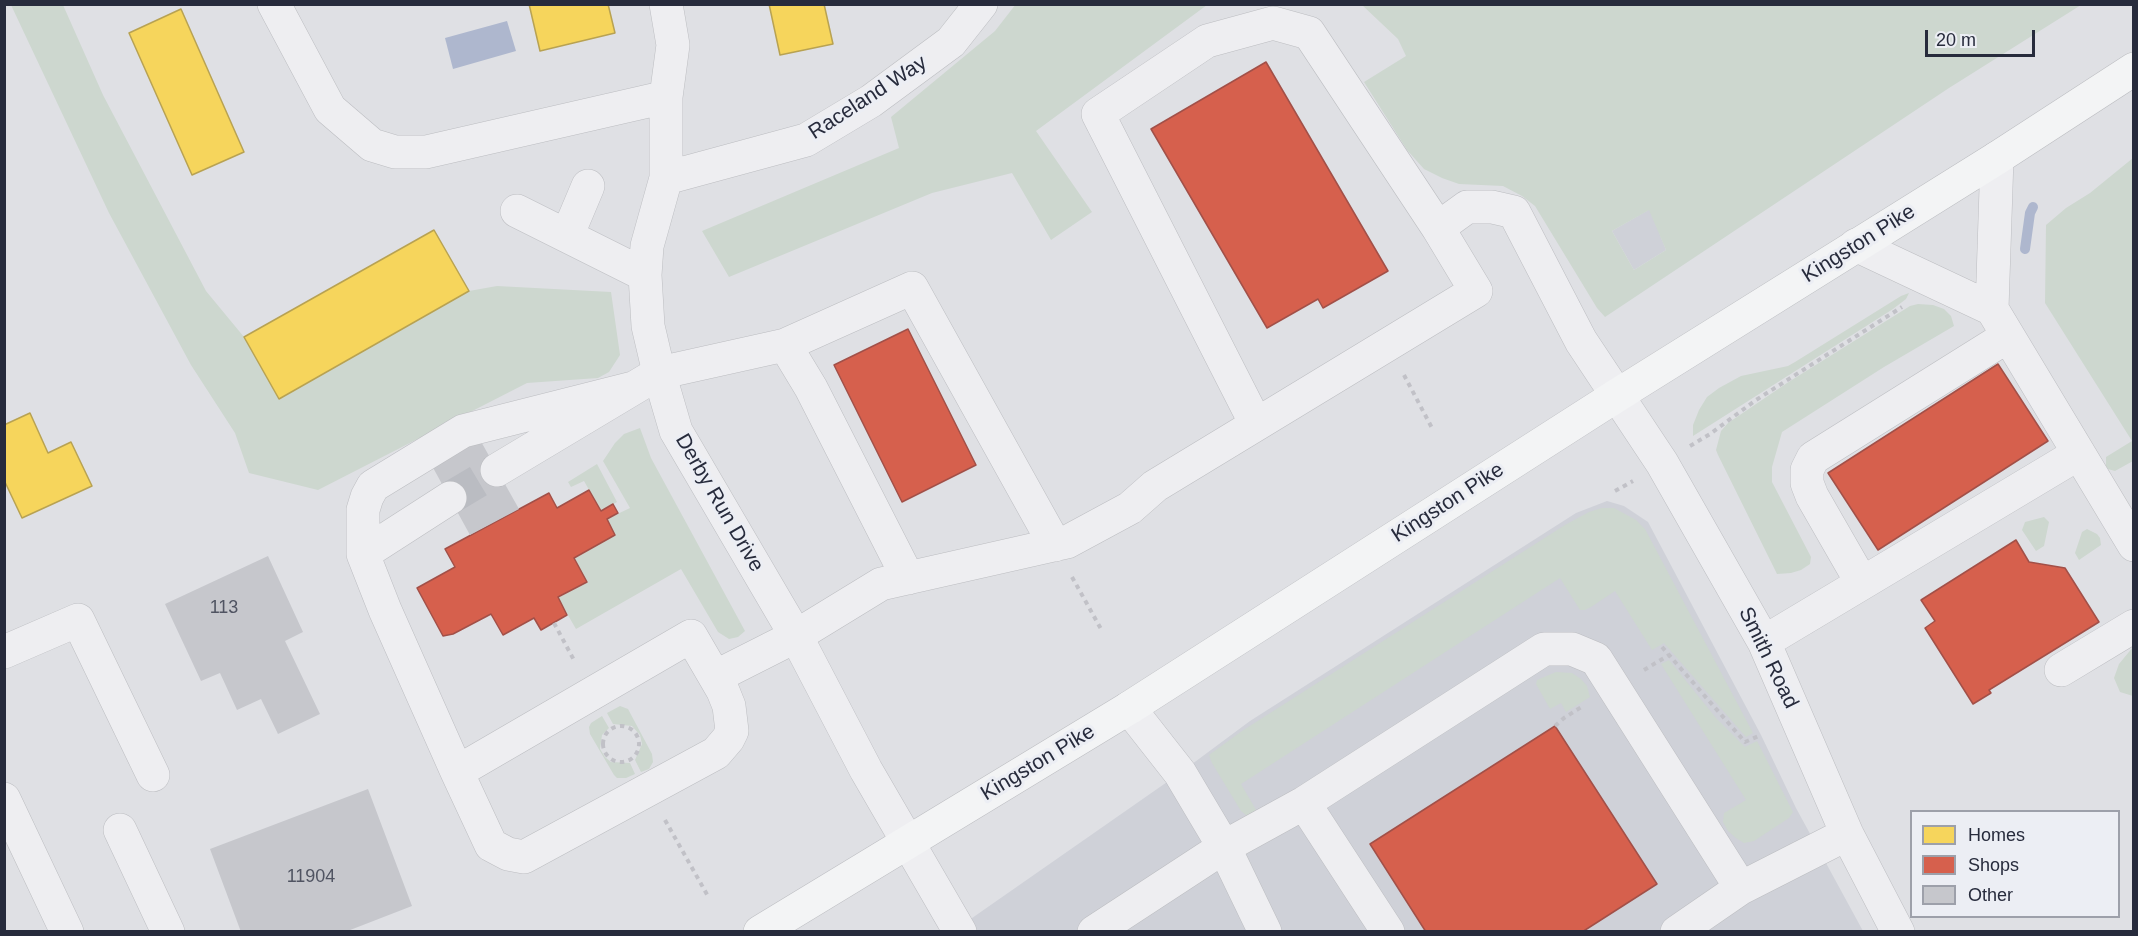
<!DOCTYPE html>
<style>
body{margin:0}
#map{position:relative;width:2138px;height:936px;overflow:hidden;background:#dfe0e4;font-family:Arial,sans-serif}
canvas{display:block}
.frame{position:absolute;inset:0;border:6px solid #272b3c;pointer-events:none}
.legend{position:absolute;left:1910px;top:810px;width:210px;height:108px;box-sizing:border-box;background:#eceef4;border:2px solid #9da0aa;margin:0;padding:8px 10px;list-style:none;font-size:18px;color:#272b3c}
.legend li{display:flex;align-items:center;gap:12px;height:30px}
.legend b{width:30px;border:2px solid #9da0aa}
.scale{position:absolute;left:1925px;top:30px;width:110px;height:27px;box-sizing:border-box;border:3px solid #272b3c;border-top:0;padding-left:8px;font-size:18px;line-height:21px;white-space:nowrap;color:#272b3c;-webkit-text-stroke:4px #eceef4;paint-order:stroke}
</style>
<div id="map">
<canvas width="2138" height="936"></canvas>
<div class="frame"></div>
<ul class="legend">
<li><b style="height:16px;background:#f6d55c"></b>Homes</li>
<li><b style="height:16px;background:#d6604d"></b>Shops</li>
<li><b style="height:16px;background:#c6c7cc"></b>Other</li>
</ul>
<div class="scale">20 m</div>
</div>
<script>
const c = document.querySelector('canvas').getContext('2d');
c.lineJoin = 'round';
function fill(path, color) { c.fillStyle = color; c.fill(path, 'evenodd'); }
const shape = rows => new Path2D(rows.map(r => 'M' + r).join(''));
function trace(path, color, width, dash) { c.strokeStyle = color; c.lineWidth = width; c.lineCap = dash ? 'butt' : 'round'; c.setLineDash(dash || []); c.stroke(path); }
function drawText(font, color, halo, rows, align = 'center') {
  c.font = font + ' Arial,sans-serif'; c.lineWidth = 6; c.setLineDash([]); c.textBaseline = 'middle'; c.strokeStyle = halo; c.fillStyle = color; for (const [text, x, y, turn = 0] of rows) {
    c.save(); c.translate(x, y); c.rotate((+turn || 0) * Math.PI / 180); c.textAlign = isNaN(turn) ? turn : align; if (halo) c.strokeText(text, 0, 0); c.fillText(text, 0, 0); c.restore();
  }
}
fill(shape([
 [1650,209,1666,250,1634,270,1612,231],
 [1607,501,1624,506,1648,522,1761,735,1796,808,1863,931,952,932,1180,773,1250,721,1576,513]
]), '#cfd1d8');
fill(shape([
 [1016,4,1207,5,1036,131,1092,212,1051,240,1012,173,932,193,729,277,702,231,899,148,891,117,995,31],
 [11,5,63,5,103,95,206,291,244,337,279,399,469,291,497,286,611,292,620,355,609,372,598,378,527,383,318,490,249,473,235,433,191,365,109,213],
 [1362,5,2081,5,1949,88,1605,317,1597,308,1535,206,1522,196,1503,186,1459,184,1442,178,1424,169,1407,150,1364,82,1406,56,1398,39],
 [1649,210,1666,250,1634,270,1612,231],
 [2133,158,2133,461,2115,471,2108,469,2106,466,2106,457,2132,441,2045,303,2046,225,2066,208,2090,193],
 [1909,293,1906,299,1893,309,1693,436,1693,425,1699,410,1707,397,1719,388,1741,376,1788,366,1795,362,1901,296],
 [1918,304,1933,305,1944,309,1951,316,1954,326,1884,367,1782,432,1772,467,1772,482,1811,557,1810,564,1801,570,1791,573,1777,574,1718,455,1716,450,1721,431,1728,423,1787,383,1910,306],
 [640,428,651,458,745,631,738,637,729,639,718,632,681,569,576,629,558,598,586,582,574,558,615,535,607,519,630,508,603,461,615,443,624,434],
 [597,464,617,502,601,511,584,481,571,487,568,482],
 [1602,508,1614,508,1636,520,1645,529,1753,733,1746,737,1664,643,1652,650,1615,591,1591,607,1585,610,1580,610,1560,578,1241,784,1256,810,1250,816,1246,815,1241,811,1212,763,1209,755,1242,731,1565,525,1589,512],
 [2044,517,2049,522,2044,546,2036,551,2022,530,2025,522],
 [2087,529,2097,534,2100,538,2101,545,2079,560,2075,553,2082,532],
 [2133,647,2134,696,2133,696,2120,692,2114,678,2119,664],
 [1669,660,1716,718,1745,747,1757,741,1793,812,1789,818,1754,841,1744,843,1736,838,1728,831,1723,822,1724,813,1746,800,1661,664],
 [1556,672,1572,673,1581,679,1587,686,1590,697,1566,712,1561,703,1550,709,1536,684,1537,680],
 [620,706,628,709,652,754,653,762,649,769,641,772,635,760,642,744,640,735,632,726,613,724,607,713],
 [602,716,609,728,602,735,600,749,605,757,611,762,630,763,635,774,626,778,617,778,614,775,590,734,589,727,591,723]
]), '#cdd7cf');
fill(shape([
 [507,21,516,51,453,69,445,38]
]), '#aeb7ce');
const homes = shape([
 [529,4,608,4,615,33,540,51,529,4],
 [769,4,824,4,833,44,780,55,769,4],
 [181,9,244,152,192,175,129,33,181,9],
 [434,230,469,291,279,399,244,337,434,230],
 [30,413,48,453,71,442,92,486,22,518,4,480,4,425,30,413]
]);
fill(homes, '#f6d55c');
trace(homes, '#b8a252', 1.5);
const shops = shape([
 [1266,62,1388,271,1323,308,1318,299,1267,328,1151,129,1266,62],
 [908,329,976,465,902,502,834,365,908,329],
 [1998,364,2048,441,1878,550,1828,473,1998,364],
 [589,490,601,511,613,504,618,513,607,519,615,535,574,558,587,582,558,597,567,615,541,630,534,618,503,635,491,614,453,634,443,636,417,588,455,567,445,549,549,493,557,508,589,490],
 [2016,540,2029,562,2065,568,2099,622,1989,690,1991,693,1973,704,1925,628,1935,621,1921,600,2016,540],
 [1555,726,1657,884,1582,932,1426,932,1370,844,1555,726]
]);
fill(shops, '#d6604d');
trace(shops, '#a25048', 1.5);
trace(shape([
 [2025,249,2030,213,2033,207]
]), '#aeb7ce', 10);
fill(shape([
 [479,438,519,509,470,535,431,464],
 [268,556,303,632,285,641,320,714,278,734,261,699,237,710,220,673,201,681,165,604],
 [368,789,412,906,345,932,241,932,210,849]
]), '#c6c7cc');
trace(shape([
 [450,498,497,470]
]), '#babcc2', 33, [33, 16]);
const minor = shape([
 [274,4,330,109,372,145,395,152,426,152,666,97,673,45,666,4],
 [666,97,666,178,647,246,645,275,648,326,659,373,676,431,796,636,866,770,960,932],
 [1997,158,1992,309,2134,545],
 [666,178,806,140,871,101,951,42,981,4],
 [517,211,645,275],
 [567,236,588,186],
 [1856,245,1992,309],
 [1256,424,1098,114,1207,41,1273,23,1309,33,1438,228],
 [497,470,659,373,785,345],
 [363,554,450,498],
 [908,578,811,388,785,345,912,288,1055,545],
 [1862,583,1812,496,1807,483,1807,470,1813,458,2008,336],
 [1764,642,2078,454],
 [4,652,78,620,153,775],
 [2061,670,2134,626],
 [715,677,796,636,881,584,1067,542,1130,508,1155,486,1476,291,1438,228,1467,207,1492,207,1514,212,1581,341,1662,463,1764,642,1847,834,1898,932],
 [1129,708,1180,773,1224,847,1265,932],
 [457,772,691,636,723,691,729,706,732,731,728,739,716,753,524,857,508,854,491,845,457,772,385,610,363,554,363,510,367,497,373,486,463,431,633,388],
 [4,799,67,932],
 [1304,803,1388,932],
 [120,830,168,932],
 [1094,932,1224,847,1304,803,1544,649,1572,649,1596,659,1741,888],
 [1677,932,1741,888,1847,834]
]);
const major = shape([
 [760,932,1129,708,1616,396,1997,158,2134,69]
]);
trace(minor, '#bcbdc1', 34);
trace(major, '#bcbdc1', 34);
trace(shape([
 [1404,375,1432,428],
 [1690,446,1710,434,1756,400,1902,307],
 [1615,491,1633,481],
 [1072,577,1101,629],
 [554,623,575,662],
 [1662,647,1745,742,1761,735],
 [1644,670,1669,655],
 '603 744a18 18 0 1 1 36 0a18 18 0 1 1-36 0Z',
 [1555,726,1564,718,1583,706],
 [665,820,709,898]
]), '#c1c1c7', 4, [4.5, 4.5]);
trace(minor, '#eeeef1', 33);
trace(major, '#f3f4f5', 33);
drawText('18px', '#505462', null, [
 ["113",224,608],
 ["11904",311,877]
]);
drawText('21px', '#272b3c', '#eceef4', [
 ["Raceland Way",868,98,-33],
 ["Kingston Pike",1859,244,-32],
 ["Derby Run Drive",719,503,60],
 ["Kingston Pike",1448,503,-33],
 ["Smith Road",1768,658,64],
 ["Kingston Pike",1038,763,-31]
]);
</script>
